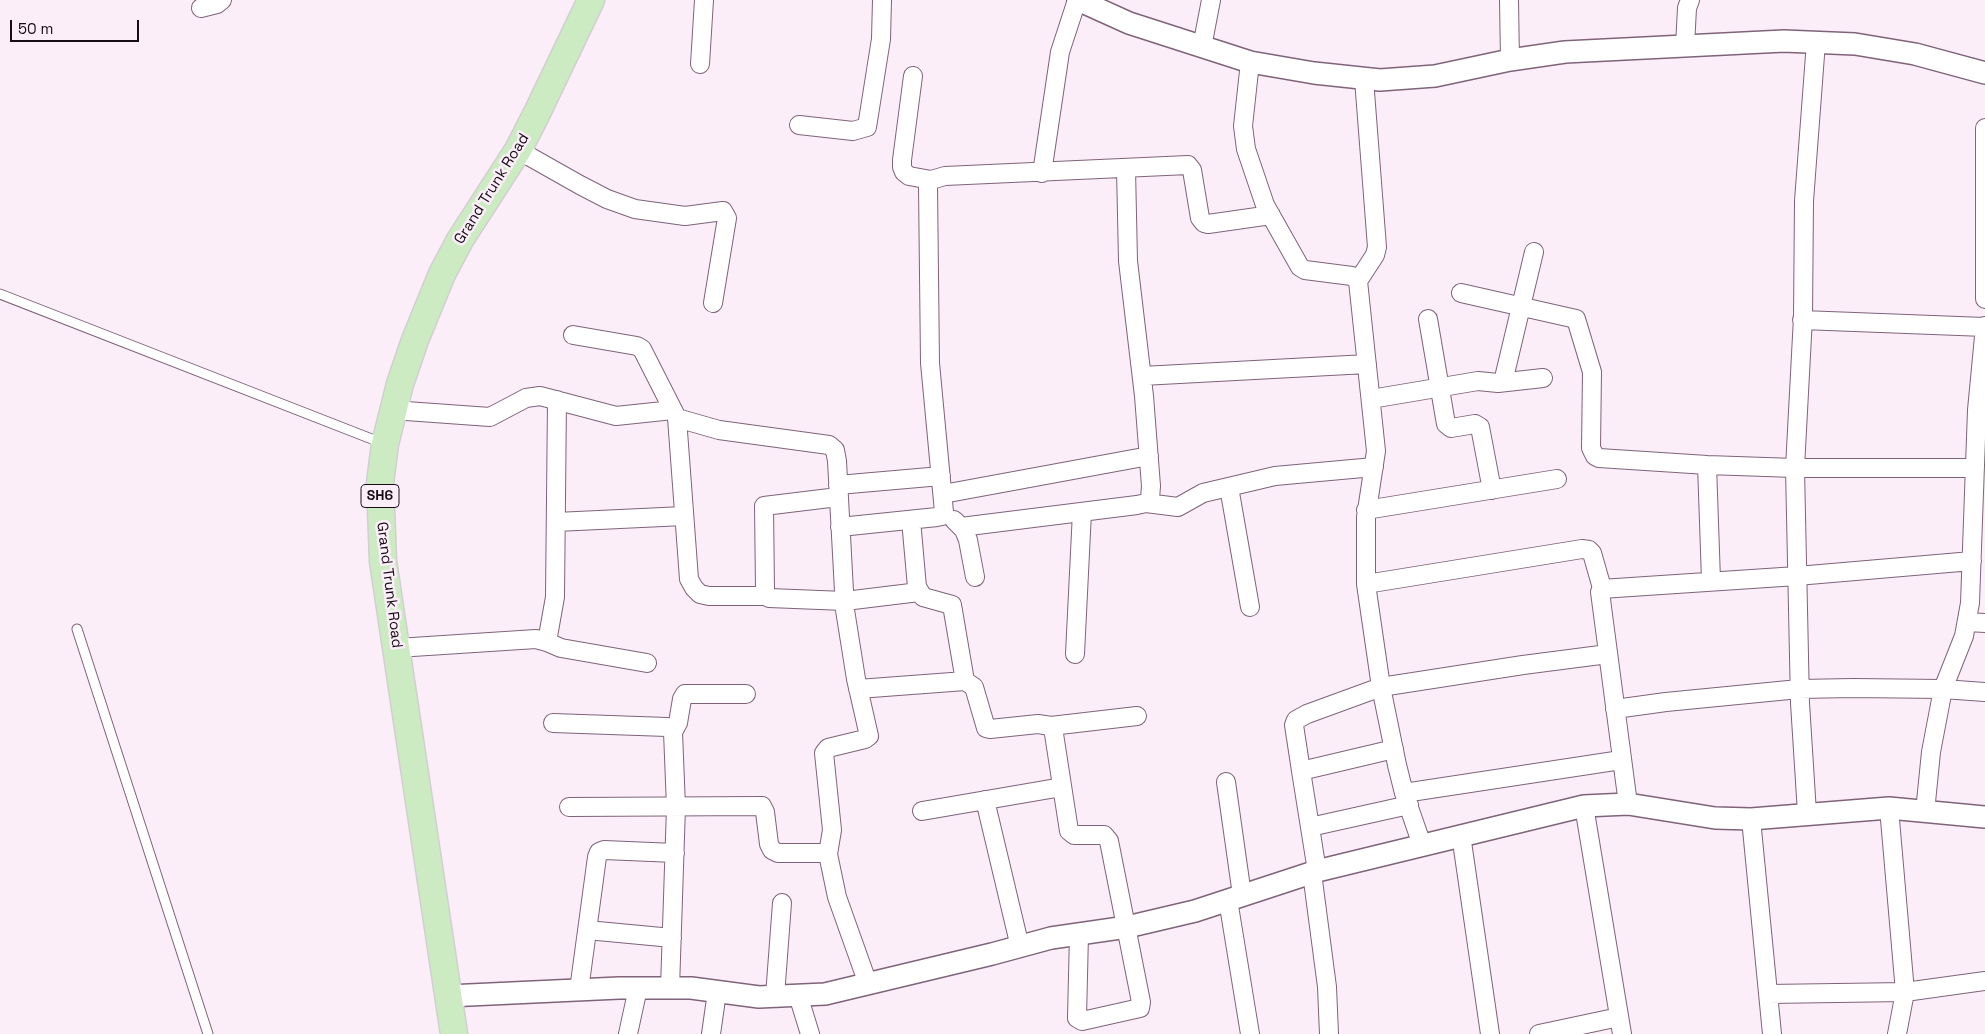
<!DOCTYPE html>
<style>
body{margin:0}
#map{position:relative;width:1985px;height:1034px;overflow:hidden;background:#fbeef8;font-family:"Space Grotesk",sans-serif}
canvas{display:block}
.scale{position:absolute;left:10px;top:20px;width:129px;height:22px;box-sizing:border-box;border:2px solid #170d15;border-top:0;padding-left:6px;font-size:15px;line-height:18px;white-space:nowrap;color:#170d15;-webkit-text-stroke:4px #fbeef8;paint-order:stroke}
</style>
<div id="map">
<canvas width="1985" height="1034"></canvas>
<div class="scale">50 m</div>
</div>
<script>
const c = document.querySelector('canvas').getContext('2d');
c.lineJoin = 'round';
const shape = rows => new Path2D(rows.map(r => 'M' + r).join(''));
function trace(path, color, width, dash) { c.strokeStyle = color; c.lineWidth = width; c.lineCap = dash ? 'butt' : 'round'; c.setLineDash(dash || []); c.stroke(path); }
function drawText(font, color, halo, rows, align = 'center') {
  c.font = font + ' "Space Grotesk",sans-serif'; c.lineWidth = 5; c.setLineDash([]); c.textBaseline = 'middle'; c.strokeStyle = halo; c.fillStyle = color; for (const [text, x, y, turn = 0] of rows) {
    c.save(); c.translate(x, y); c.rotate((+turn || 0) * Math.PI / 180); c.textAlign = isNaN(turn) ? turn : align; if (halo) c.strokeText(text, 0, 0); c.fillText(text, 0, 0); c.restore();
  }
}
const service = shape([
 [0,294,382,443],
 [77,629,208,1034]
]);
const minor = shape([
 [1509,0,1510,60],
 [201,8,217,4,222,0],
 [1685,46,1687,8,1690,0],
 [1202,47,1211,0],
 [1250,62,1243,126,1246,149,1265,205,1300,267,1305,270,1352,276,1358,281,1376,451,1366,517,1366,584,1381,687,1397,765,1404,793,1422,845],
 [700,64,704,0],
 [913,76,902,160,902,167,904,172,909,176,931,180],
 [799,125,853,131,867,127,881,39,882,0],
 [1985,128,1985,299],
 [518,150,580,185,607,199,635,209,685,216,723,211,727,218,713,303],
 [1042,173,1060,52,1077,0],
 [1358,281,1375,255,1377,247,1364,79],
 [1461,293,1576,319,1592,372,1591,448,1595,456,1599,458,1707,465,1795,468,1975,468],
 [1428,319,1446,424,1451,428,1475,424,1480,427,1492,490],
 [1802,320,1985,327],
 [573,335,637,346,642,349,673,410],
 [1142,376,1367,364],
 [1503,382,1534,252],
 [1371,399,1478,381,1498,383,1543,378],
 [392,410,490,417,526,398,540,396,616,416,673,410,677,418,689,579,694,588,700,594,709,596,766,596],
 [677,418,719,430,829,445,835,450,837,461,845,610,856,679,869,736,865,739,828,748,824,753,832,830,828,854],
 [1707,465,1711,580],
 [838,485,941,476],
 [1229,487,1250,607],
 [943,494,1149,456],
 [838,497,764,506,765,590,766,596,769,598,845,601,919,592],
 [1146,503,1178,507,1203,493,1275,476,1374,467],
 [1366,510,1557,479],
 [911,520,917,587,923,597,952,605,965,681],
 [954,520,964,530,968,540,975,577],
 [556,522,684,516],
 [840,527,937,517,942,516,944,512,930,363,928,186,931,180,945,176,1188,165,1192,170,1200,218,1204,223,1208,224,1271,215],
 [961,527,1137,505,1146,503,1150,499,1151,486,1144,396,1128,261,1126,169],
 [1366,584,1582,549,1589,550,1592,553,1602,588],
 [1967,622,1985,623],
 [547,642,555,597,557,400],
 [397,648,536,639,547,642,561,648,647,663],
 [1075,654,1082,512],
 [858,689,965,681,974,687,986,728,990,729,1038,724,1051,726,1054,734,1069,831,1074,835,1104,835,1109,841,1141,1002,1140,1008,1082,1021,1077,1018,1079,934],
 [1615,709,1666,702,1799,689,1853,688,1943,689,1985,692],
 [553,723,667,727,673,732,676,807,670,988],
 [1051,726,1137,716],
 [673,732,678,723,682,699,685,694,746,694],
 [1301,771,1294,725,1296,720,1307,714,1381,687,1523,665,1608,654],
 [1226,782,1242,895],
 [1404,793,1621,760],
 [985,800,1020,947],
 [1628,804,1600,592,1601,589,1797,576,1972,561],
 [1584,806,1622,1034],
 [569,807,762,806,765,812,769,844,772,850,778,853,825,853,828,854,837,897,868,984],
 [1889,808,1905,992,1897,1034],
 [922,811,1062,787],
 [1925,812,1931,752,1943,689,1964,636,1970,603,1977,410,1985,326],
 [1807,813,1800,703,1795,468,1803,317,1804,201,1816,42],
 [1751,819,1772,1034],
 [1310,827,1409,805],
 [1461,835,1490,1034],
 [1317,871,1301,771,1394,749],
 [1312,873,1327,987,1329,1034],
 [1228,900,1250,1034],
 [587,930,672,938],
 [579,990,597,857,599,852,604,850,675,853],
 [1768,994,1905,992,1985,981],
 [798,995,810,1034],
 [775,996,782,903],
 [628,1034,638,988],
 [711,1034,717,992],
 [1539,1034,1619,1017]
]);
const tertiary = shape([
 [1078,0,1129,23,1250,62,1314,73,1380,80,1435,76,1510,60,1565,52,1784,41,1855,44,1915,54,1985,73],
 [448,996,619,988,691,988,759,997,825,994,992,954,1051,938,1127,927,1195,911,1317,871,1584,806,1628,804,1715,818,1751,819,1889,808,1985,817]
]);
const primary = shape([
 [454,1034,383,561,380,483,385,444,400,384,415,340,442,274,460,240,518,150,536,115,591,0]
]);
trace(service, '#7f6379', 11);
trace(minor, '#7f6379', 20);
trace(tertiary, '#7f6379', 24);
trace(primary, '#d1cfd0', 29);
trace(service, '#fff', 9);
trace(minor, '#fff', 18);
trace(tertiary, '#fff', 21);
trace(primary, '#cdebc2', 26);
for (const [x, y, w] of [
 [380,496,38]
]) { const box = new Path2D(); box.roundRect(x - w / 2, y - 11.5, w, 23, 4); c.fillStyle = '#fbeef8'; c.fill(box); trace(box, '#170d15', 1); }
drawText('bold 14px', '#170d15', null, [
 ["SH6",380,496]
]);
drawText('15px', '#170d15', '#fbeef8', [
 ["Grand Trunk Road",492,189,-58],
 ["Grand Trunk Road",389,585,83]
]);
</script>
